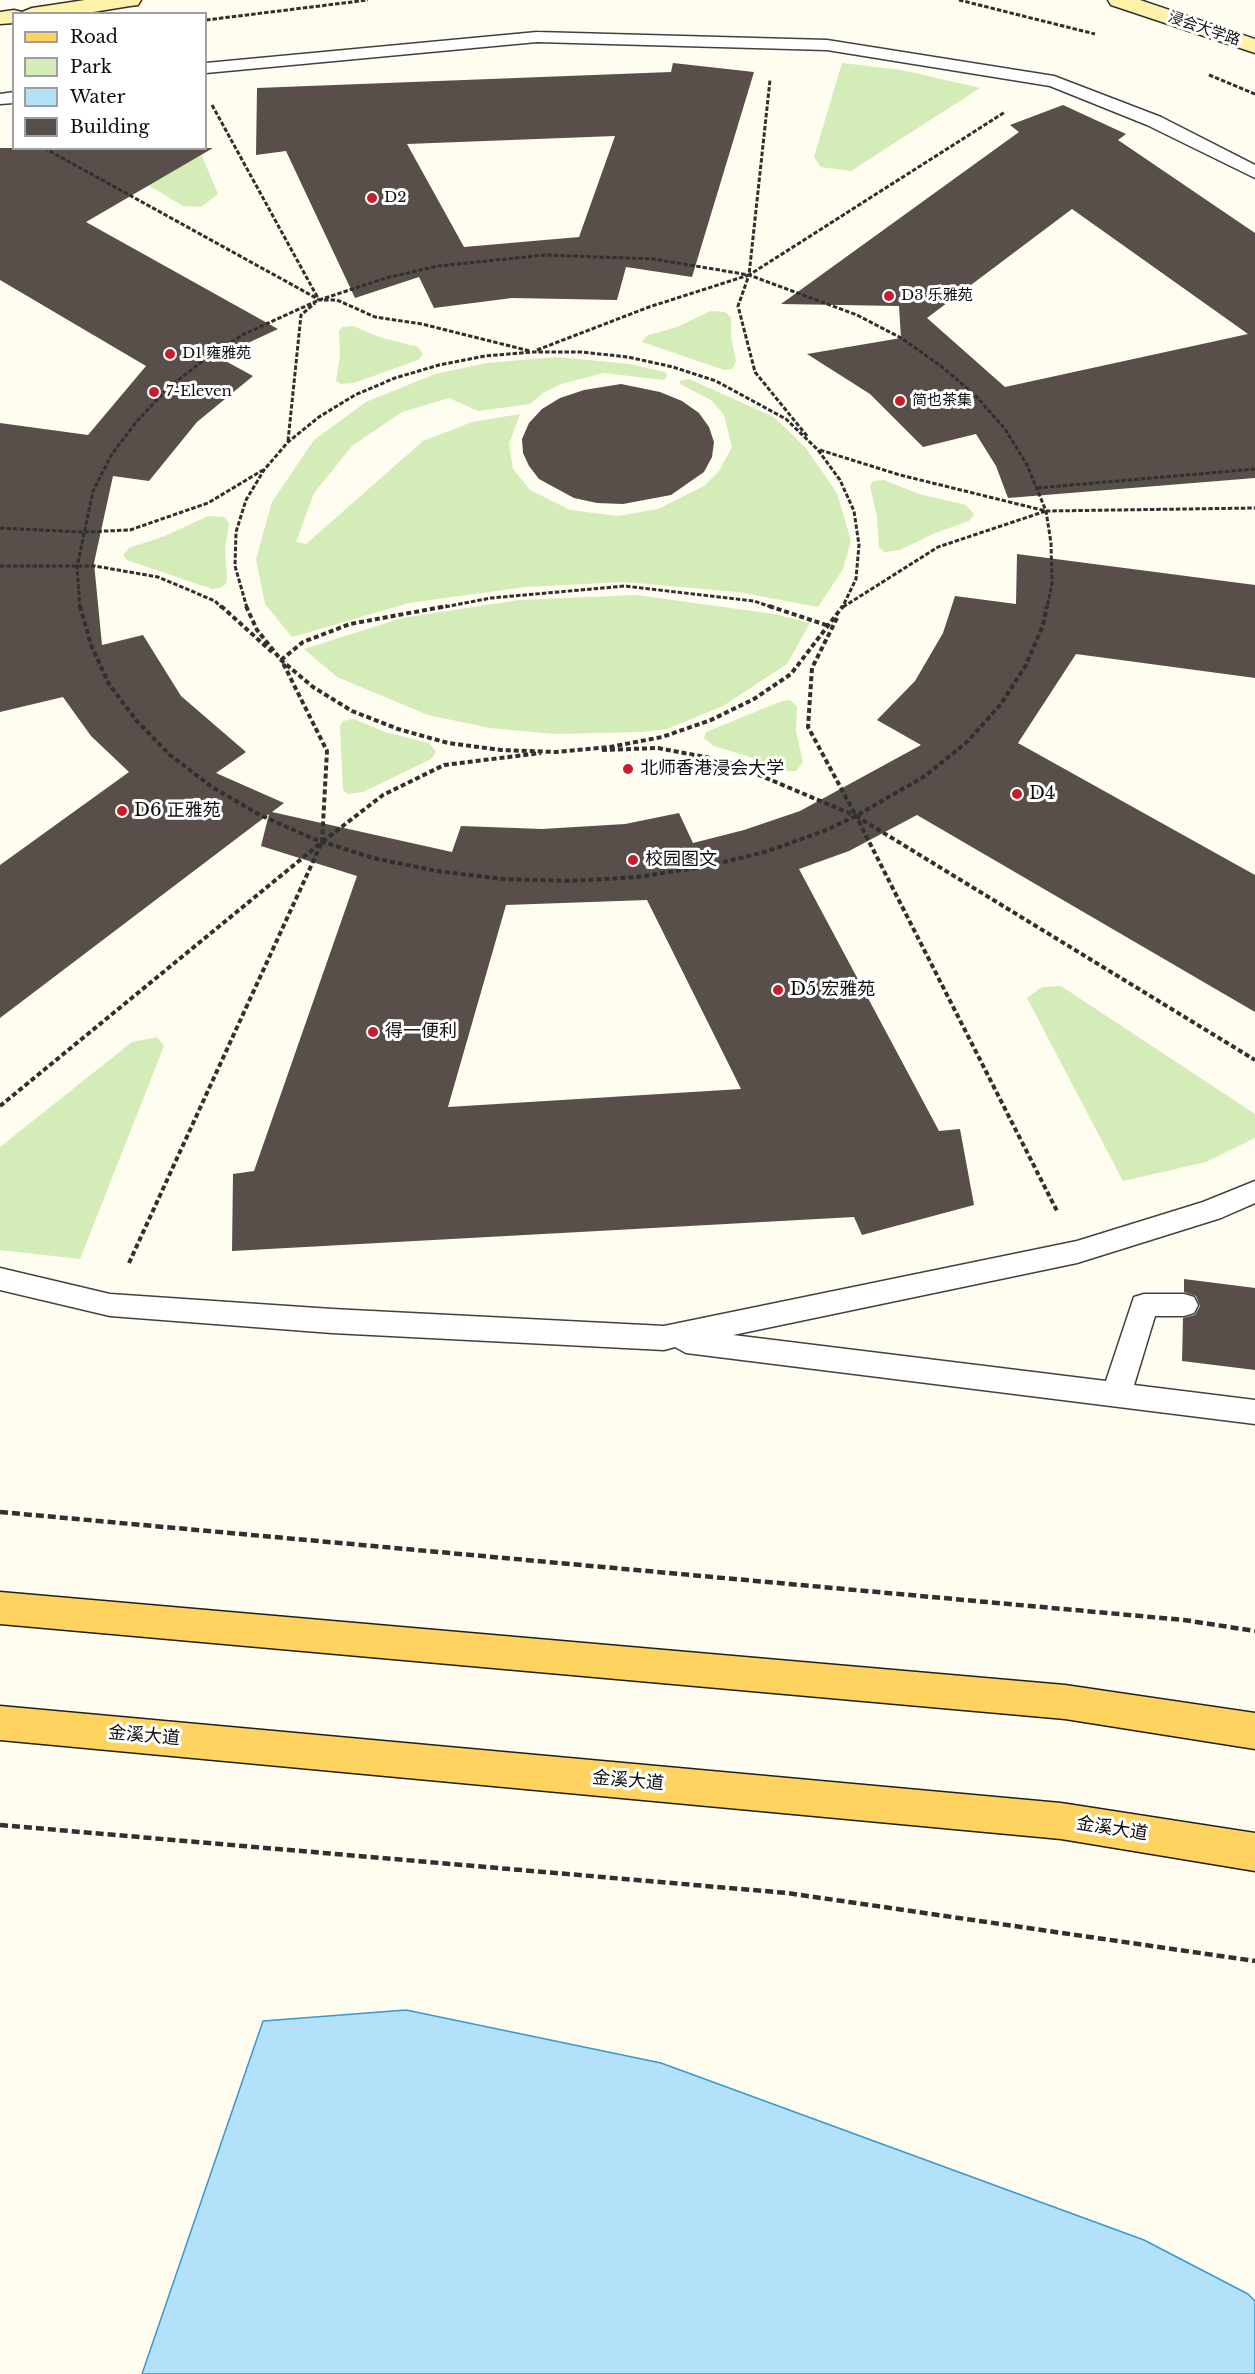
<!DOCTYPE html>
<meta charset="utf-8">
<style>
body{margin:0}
#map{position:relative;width:1255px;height:2374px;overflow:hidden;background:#fffcf0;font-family:"Libre Baskerville",serif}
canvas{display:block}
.legend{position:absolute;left:12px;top:12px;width:195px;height:138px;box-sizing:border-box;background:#fff;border:2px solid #9f9f9f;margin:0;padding:8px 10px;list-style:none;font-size:18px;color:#0e0e0e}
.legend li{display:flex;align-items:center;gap:12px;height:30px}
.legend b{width:30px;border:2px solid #9f9f9f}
</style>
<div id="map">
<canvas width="1255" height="2374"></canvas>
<ul class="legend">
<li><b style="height:8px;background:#fed360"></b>Road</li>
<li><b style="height:16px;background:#d4ecb7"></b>Park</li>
<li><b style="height:16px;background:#b2e1f9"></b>Water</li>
<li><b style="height:16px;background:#584f4a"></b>Building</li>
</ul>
</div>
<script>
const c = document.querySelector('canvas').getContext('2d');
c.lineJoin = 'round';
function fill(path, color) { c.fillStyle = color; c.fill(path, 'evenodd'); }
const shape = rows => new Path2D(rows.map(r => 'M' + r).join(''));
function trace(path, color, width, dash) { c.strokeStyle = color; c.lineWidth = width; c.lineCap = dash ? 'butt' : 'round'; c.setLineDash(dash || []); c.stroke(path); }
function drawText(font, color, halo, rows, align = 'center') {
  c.font = font + ' "Libre Baskerville","Noto Sans SC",serif'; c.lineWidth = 6; c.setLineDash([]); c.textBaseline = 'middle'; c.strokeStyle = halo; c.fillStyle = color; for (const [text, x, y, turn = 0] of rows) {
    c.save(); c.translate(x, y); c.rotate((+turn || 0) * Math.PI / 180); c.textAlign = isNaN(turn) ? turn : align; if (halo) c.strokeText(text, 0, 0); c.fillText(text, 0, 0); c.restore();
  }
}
fill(shape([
 [842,63,902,70,980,88,851,171,821,167,814,157],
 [88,149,199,149,218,194,201,207,183,206],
 [711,311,725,312,731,317,731,337,736,361,732,369,724,370,642,342,646,336,677,327],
 [353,326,379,337,418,347,423,354,418,360,354,383,341,384,336,381,340,356,339,331,342,327],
 [556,357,630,364,665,372,667,376,664,380,604,373,561,384,543,393,530,404,478,411,449,398,402,412,352,446,314,493,296,542,306,544,423,441,472,422,520,414,509,444,513,469,530,490,570,510,618,516,658,509,704,486,719,471,732,447,724,415,711,400,680,384,680,381,689,379,774,417,805,447,837,493,851,541,843,569,818,607,738,592,624,582,525,587,409,603,292,637,265,604,256,559,272,502,314,440,366,402,435,374,487,363],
 [884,480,919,494,966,505,974,514,969,521,935,533,900,550,885,552,879,547,877,516,870,486,873,481],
 [208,516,224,517,229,523,225,549,227,578,226,584,220,588,212,589,127,560,123,555,129,548,165,536],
 [636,595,774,614,810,623,787,664,723,706,667,729,642,732,555,734,490,728,428,715,337,677,304,649,402,618,519,600],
 [790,700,797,706,796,731,803,762,796,771,784,771,753,758,714,746,704,738,706,732,782,701],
 [354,719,385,732,429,743,436,752,431,759,363,792,348,794,343,790,340,726,343,721],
 [1061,986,1255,1114,1255,1138,1206,1162,1123,1181,1027,998,1042,987],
 [157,1037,164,1046,80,1259,0,1250,0,1147,132,1042]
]), '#d4ecb7');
const water = shape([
 [406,2010,661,2063,1144,2240,1248,2294,1255,2301,1255,2374,142,2374,263,2021,406,2010]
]);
fill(water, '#b2e1f9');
trace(water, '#3599d4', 1.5);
fill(shape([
 [673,63,754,72,692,277,626,267,617,300,512,298,434,308,419,277,355,298,286,151,256,155,257,88,671,72],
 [615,136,579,237,464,247,407,144],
 [1063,105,1126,134,1118,140,1255,233,1255,478,1008,498,996,466,976,434,923,447,870,394,807,354,901,338,899,306,781,304,1019,132,1010,125],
 [1072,209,1248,334,1005,387,927,318],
 [0,148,213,148,86,222,278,329,218,357,253,376,197,422,149,481,113,476,94,563,102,645,143,635,181,696,246,752,216,773,284,803,272,812,452,852,461,826,542,829,625,824,679,813,693,843,744,830,800,811,921,745,877,720,915,681,943,633,955,596,1016,604,1017,554,1255,585,1255,678,1076,654,1018,743,1255,875,1255,1012,917,815,849,851,799,869,939,1131,960,1129,974,1205,862,1235,854,1217,232,1251,233,1174,254,1171,357,876,261,846,269,814,0,1018,0,865,129,772,91,736,63,697,0,712,0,423,88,435,146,366,0,280],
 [647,900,741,1089,448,1107,506,905],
 [621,384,660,392,682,401,699,413,709,427,714,442,712,457,704,472,671,495,623,504,597,503,574,498,539,479,529,466,523,453,522,439,529,423,542,409,560,398,584,390],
 [1184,1279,1255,1288,1255,1370,1182,1361,1183,1318,1195,1315,1200,1306,1196,1296,1184,1292]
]), '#584f4a');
const lane = shape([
 [537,32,827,40,1054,76,1161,117,1255,165,1255,178,1147,125,1050,86,827,50,537,42,206,73,206,63,537,32],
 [14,92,14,103,0,104,0,94,14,92],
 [1255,1181,1255,1203,1221,1218,1077,1263,733,1335,1106,1381,1134,1297,1144,1294,1184,1294,1194,1297,1198,1305,1194,1313,1184,1316,1155,1316,1134,1385,1255,1400,1255,1424,686,1353,675,1347,664,1350,332,1333,110,1316,0,1290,0,1268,110,1294,332,1309,664,1326,1077,1241,1203,1202,1255,1181]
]);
const secondary = shape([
 [85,0,141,0,138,5,130,6,81,14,14,14,14,23,0,24,0,12,14,10,22,12,32,8,85,0],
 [1108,0,1140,0,1255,39,1255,53,1111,5,1108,0]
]);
const primary = shape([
 [0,1592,1065,1685,1255,1713,1255,1749,1065,1719,0,1624,0,1592],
 [0,1706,1061,1803,1255,1833,1255,1871,1061,1839,0,1740,0,1706]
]);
trace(lane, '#414141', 3);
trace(secondary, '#303030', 3);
trace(primary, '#1f1f1f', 3);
trace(shape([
 [959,0,1095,34],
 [206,20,368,0],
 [1209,75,1255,94],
 [212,105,319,300,337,300,375,317,422,324,530,351],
 [44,148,318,299],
 [537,350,649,307,749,275,770,80],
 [807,436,755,372,738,306,749,275,1005,112],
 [288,441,301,315,315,303],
 [820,450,900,475,1046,511,1255,508],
 [1037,488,1255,469],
 [0,528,83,532,130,530,208,503,263,470],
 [0,566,95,566,158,577,215,601,222,608],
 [843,607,938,547,1046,511],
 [80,608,77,567,93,491,112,454,137,421,167,389,204,360,244,334,319,300,386,278,438,266,545,255,654,259,749,275,857,315,901,338,941,366,976,396,1005,429,1027,465,1046,511,1051,543,1052,583,1047,608],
 [247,608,235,566,236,532,246,500,264,470,288,442,319,417,355,395,395,378,439,365,485,356,533,352,581,352,628,357,673,367,716,381,786,419,818,450,840,480,854,511,859,545,856,579,842,608],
 [439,608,491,598,625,586,754,601,774,608]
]), '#303030', 3, [4.5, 2]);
trace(shape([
 [80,606,91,645,109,684,136,720,170,755,212,787,260,815,314,839,373,858,437,871,503,879,570,881,637,877,703,867,765,852,824,831,856,816,925,776,967,742,1001,704,1026,665,1043,625,1047,606],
 [221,606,272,652],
 [246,606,257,630,281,660,313,687,352,711,398,729,448,743,501,750,555,752,610,747,662,737,711,720,754,699,791,674,843,606],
 [769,606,829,626],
 [837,618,812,668,808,727,856,816,1255,1060],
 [281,660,303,642,350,624,447,606],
 [602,750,658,748,726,761,856,816,1057,1211],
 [0,1106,322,842,327,751,283,663],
 [129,1263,322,842,383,795,444,765,541,753]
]), '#303030', 4, [5, 3]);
trace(shape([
 [0,1512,1184,1620,1255,1631],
 [0,1825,787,1893,1255,1961]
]), '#303030', 4.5, [8, 4]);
fill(lane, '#fff');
fill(secondary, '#fff3ab');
fill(primary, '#fed360');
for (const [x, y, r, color] of [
 [372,198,6,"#c51f2c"],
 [889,296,6,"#c51f2c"],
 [170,354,6,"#c51f2c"],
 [154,392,6,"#c51f2c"],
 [900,401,6,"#c51f2c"],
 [628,769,6,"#c51f2c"],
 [1017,794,6,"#c51f2c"],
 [122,811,6,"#c51f2c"],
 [633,860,6,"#c51f2c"],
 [778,990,6,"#c51f2c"],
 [373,1032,6,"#c51f2c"]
]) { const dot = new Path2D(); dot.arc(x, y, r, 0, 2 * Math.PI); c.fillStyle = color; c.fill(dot); trace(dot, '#fff', 2); }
drawText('15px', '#0e0e0e', '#fff', [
 ["浸会大学路",1204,29,19]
]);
drawText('15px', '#0e0e0e', '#fff', [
 ["D2",384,198],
 ["D3 乐雅苑",901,296],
 ["D1 雍雅苑",182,354],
 ["7-Eleven",166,392],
 ["简也茶集",912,401]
], 'left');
drawText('18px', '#0e0e0e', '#fff', [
 ["北师香港浸会大学",640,769],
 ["D4",1029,794],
 ["D6 正雅苑",134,811],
 ["校园图文",645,860],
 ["D5 宏雅苑",790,990],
 ["得一便利",385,1032]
], 'left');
drawText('18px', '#0e0e0e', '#fff', [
 ["金溪大道",144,1736,5],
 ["金溪大道",628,1781,5],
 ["金溪大道",1112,1829,9]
]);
</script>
